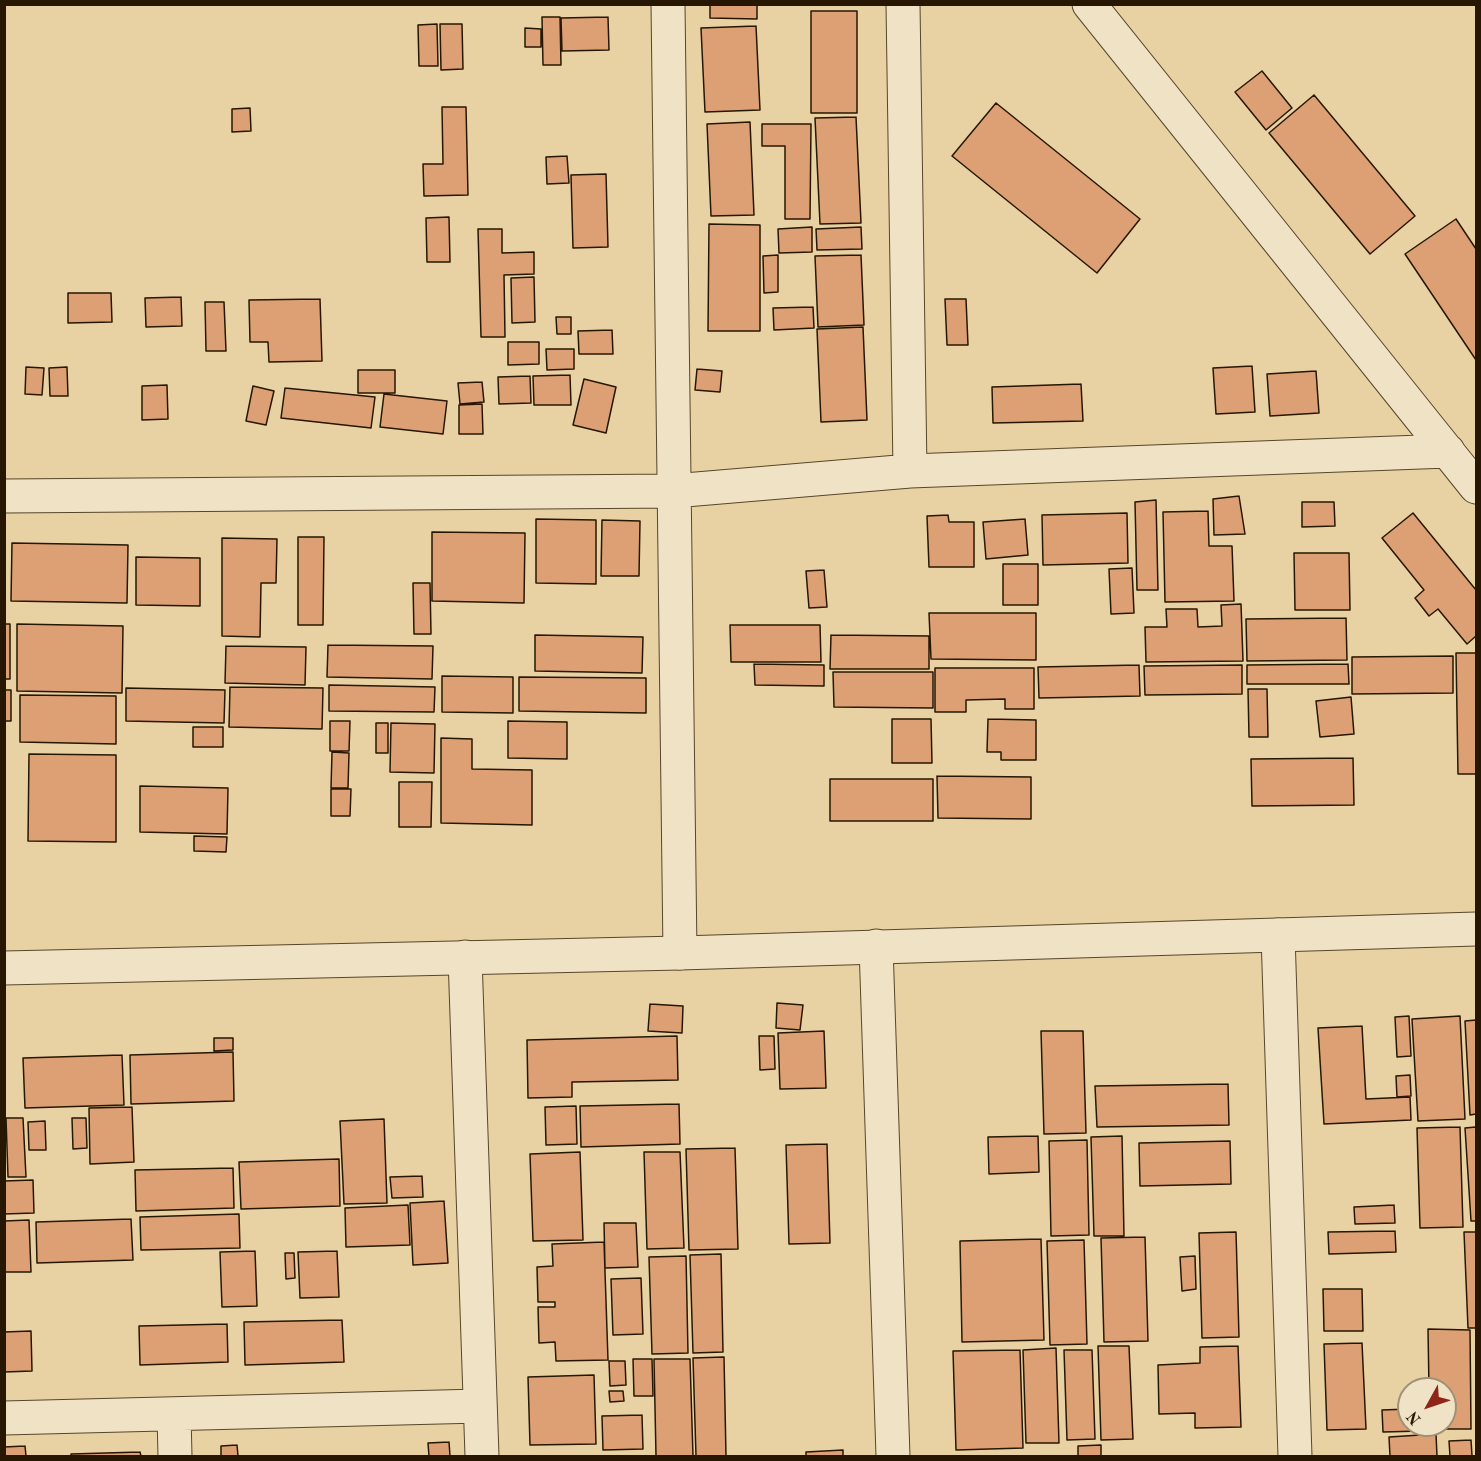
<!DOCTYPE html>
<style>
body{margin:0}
#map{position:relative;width:1481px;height:1461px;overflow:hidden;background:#e8d2a4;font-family:"Old Standard TT",serif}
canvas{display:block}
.frame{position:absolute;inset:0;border:6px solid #271702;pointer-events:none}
.north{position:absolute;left:1397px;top:1377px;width:60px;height:60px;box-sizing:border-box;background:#f0e2c4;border:2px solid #a09176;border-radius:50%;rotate:230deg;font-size:16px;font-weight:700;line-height:24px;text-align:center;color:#271702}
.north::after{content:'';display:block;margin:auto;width:21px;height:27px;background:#8f2418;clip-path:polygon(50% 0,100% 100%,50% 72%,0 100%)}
</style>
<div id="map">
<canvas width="1481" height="1461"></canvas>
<div class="frame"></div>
<div class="north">N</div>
</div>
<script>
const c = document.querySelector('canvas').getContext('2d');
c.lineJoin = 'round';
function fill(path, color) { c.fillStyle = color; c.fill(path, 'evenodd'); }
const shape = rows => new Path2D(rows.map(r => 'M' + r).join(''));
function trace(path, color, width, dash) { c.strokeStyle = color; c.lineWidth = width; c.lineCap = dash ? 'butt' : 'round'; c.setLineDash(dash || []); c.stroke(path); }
const building = shape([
 [710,4,757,4,757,19,710,18,710,4],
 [811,11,857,11,857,113,811,113,811,11],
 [542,17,560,17,561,65,543,65,542,17],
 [608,17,609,50,562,51,561,18,608,17],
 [437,24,438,66,419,66,418,25,437,24],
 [440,24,462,24,463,69,441,70,440,24],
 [756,26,760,110,705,112,701,28,756,26],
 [525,28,541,29,541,47,525,47,525,28],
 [1262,71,1292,108,1266,130,1235,92,1262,71],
 [1314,95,1415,216,1370,254,1269,133,1314,95],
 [996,103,1140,219,1097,273,952,156,996,103],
 [442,107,466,107,468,195,424,196,423,164,443,164,442,107],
 [250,108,251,131,232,132,232,109,250,108],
 [856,117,861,223,820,224,815,118,856,117],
 [750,122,754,215,711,216,707,124,750,122],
 [762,124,811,124,810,219,785,219,785,146,762,146,762,124],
 [567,156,569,183,547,184,546,157,567,156],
 [606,174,608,247,573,248,571,175,606,174],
 [449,217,450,262,427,262,426,218,449,217],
 [1456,219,1476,249,1476,360,1405,254,1456,219],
 [709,224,760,225,760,331,708,331,709,224],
 [812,227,812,252,779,253,778,229,812,227],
 [861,227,862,249,817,250,816,229,861,227],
 [478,229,502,229,502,253,534,252,534,274,504,275,505,337,481,337,478,229],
 [778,255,778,292,764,293,763,256,778,255],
 [861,255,864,325,818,327,815,256,861,255],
 [534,277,535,322,512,323,511,278,534,277],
 [68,293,111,293,112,322,68,323,68,293],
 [181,297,182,326,146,327,145,298,181,297],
 [320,299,322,361,269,362,268,342,250,342,249,300,320,299],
 [945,299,966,299,968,345,947,345,945,299],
 [205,302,224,302,226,351,206,351,205,302],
 [813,307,814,328,774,330,773,308,813,307],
 [556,317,571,317,571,334,557,334,556,317],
 [863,327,867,420,821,422,817,329,863,327],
 [612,330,613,354,579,354,578,331,612,330],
 [508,342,539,342,539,364,508,365,508,342],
 [546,349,574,349,574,369,547,370,546,349],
 [1252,366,1255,412,1216,414,1213,368,1252,366],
 [26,367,44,368,42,395,25,394,26,367],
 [67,367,68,396,50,396,49,368,67,367],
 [697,369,722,371,720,392,695,390,697,369],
 [358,370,395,370,395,393,358,393,358,370],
 [1316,371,1319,413,1270,416,1267,374,1316,371],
 [570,375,571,405,534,405,533,376,570,375],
 [530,376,531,403,499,404,498,377,530,376],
 [584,379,616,387,606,433,573,425,584,379],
 [482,382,484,402,460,404,458,383,482,382],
 [1081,384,1083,421,993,423,992,387,1081,384],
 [167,385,168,419,142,420,142,386,167,385],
 [253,386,274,391,266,425,246,421,253,386],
 [285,388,375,397,371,428,281,418,285,388],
 [384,394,447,401,443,434,380,427,384,394],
 [482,404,483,434,459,434,459,405,482,404],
 [1239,496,1245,534,1214,535,1213,499,1239,496],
 [1156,500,1158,590,1137,590,1135,502,1156,500],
 [1302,502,1334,502,1335,526,1302,527,1302,502],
 [1208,511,1209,546,1232,546,1234,601,1165,602,1163,512,1208,511],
 [1127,513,1128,563,1043,565,1042,515,1127,513],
 [1413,513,1476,590,1476,636,1467,644,1438,609,1429,616,1415,598,1424,590,1382,538,1413,513],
 [948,515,949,522,974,522,974,567,929,567,927,516,948,515],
 [536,519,596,520,596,584,536,583,536,519],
 [1025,519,1028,555,986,559,983,522,1025,519],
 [602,520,640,521,639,576,601,576,602,520],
 [432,532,525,533,524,603,432,601,432,532],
 [298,537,324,537,323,625,298,625,298,537],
 [222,538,277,539,276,583,261,583,260,637,222,636,222,538],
 [12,543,128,545,127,603,11,601,12,543],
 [1294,553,1349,553,1350,610,1295,610,1294,553],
 [136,557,200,558,200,606,136,605,136,557],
 [1003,564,1038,564,1038,605,1003,605,1003,564],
 [1132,568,1134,613,1111,614,1109,569,1132,568],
 [824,570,827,607,809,608,806,571,824,570],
 [413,583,430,583,431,634,414,634,413,583],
 [1241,604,1243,661,1146,662,1145,627,1167,627,1166,609,1197,609,1198,627,1222,626,1221,605,1241,604],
 [929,613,1036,613,1036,660,931,659,929,613],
 [1346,618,1347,660,1247,661,1246,619,1346,618],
 [4,624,10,624,10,679,4,679,4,624],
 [17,624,123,626,122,693,17,691,17,624],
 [730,625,820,625,821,662,731,662,730,625],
 [535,635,643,637,642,673,535,671,535,635],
 [831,635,929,636,929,669,830,669,831,635],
 [328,645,433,646,432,679,327,677,328,645],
 [226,646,306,647,305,685,225,683,226,646],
 [1456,653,1476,653,1476,774,1458,774,1456,653],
 [1453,656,1453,693,1352,694,1352,657,1453,656],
 [754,664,824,665,824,686,755,685,754,664],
 [1348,664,1349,684,1247,684,1247,665,1348,664],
 [1139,665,1140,696,1039,698,1038,667,1139,665],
 [1242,665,1242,694,1145,695,1144,666,1242,665],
 [935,668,1034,668,1034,709,1005,709,1005,699,966,700,966,712,935,712,935,668],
 [833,672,933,672,933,708,834,707,833,672],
 [442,676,513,677,513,713,442,712,442,676],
 [519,677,646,678,646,713,519,711,519,677],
 [329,685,435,687,434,712,329,711,329,685],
 [230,687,323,688,322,729,229,727,230,687],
 [126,688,225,690,224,723,126,721,126,688],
 [1248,689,1267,689,1268,737,1249,737,1248,689],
 [4,690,11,690,11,721,4,721,4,690],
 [20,695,116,696,116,744,20,742,20,695],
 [1351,697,1354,734,1320,737,1316,701,1351,697],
 [892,719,931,719,932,763,892,763,892,719],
 [988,719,1036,720,1036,760,1001,760,1001,752,987,752,988,719],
 [330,721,350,721,349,751,330,751,330,721],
 [508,721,567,722,567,759,508,758,508,721],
 [376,723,388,723,388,753,376,753,376,723],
 [391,723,435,724,434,773,390,772,391,723],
 [193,727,223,727,223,747,193,747,193,727],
 [441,738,472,739,472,769,532,770,532,825,441,823,441,738],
 [332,752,349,753,348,788,331,788,332,752],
 [29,754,116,755,116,842,28,841,29,754],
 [1353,758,1354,805,1252,806,1251,759,1353,758],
 [937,776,1031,777,1031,819,938,818,937,776],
 [830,779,933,779,933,821,830,821,830,779],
 [399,782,432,782,431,827,399,827,399,782],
 [140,786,228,788,227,834,140,832,140,786],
 [331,789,351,789,350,816,331,816,331,789],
 [194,836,227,837,226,852,194,851,194,836],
 [777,1003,803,1005,800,1030,776,1028,777,1003],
 [650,1004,683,1006,682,1033,648,1031,650,1004],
 [1409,1016,1411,1056,1397,1057,1395,1017,1409,1016],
 [1460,1016,1465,1119,1418,1121,1412,1019,1460,1016],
 [1476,1020,1476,1114,1470,1115,1465,1021,1476,1020],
 [1362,1026,1366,1099,1410,1097,1411,1120,1324,1124,1318,1028,1362,1026],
 [824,1031,826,1088,780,1089,778,1033,824,1031],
 [1041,1031,1083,1031,1086,1133,1044,1134,1041,1031],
 [677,1036,678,1080,572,1082,572,1097,528,1098,527,1040,677,1036],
 [759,1036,774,1036,775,1069,760,1070,759,1036],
 [214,1038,233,1038,233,1050,214,1051,214,1038],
 [233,1052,234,1101,131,1104,130,1055,233,1052],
 [122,1055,124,1105,25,1108,23,1058,122,1055],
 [1410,1075,1411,1096,1397,1097,1396,1076,1410,1075],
 [1228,1084,1229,1125,1097,1127,1095,1086,1228,1084],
 [679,1104,680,1144,581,1147,580,1106,679,1104],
 [576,1106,577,1144,546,1145,545,1107,576,1106],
 [132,1107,134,1162,90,1164,89,1108,132,1107],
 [6,1118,23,1118,26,1177,8,1177,6,1118],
 [72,1118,86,1118,87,1148,73,1149,72,1118],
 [384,1119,387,1203,344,1204,340,1121,384,1119],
 [45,1121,46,1150,29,1150,28,1122,45,1121],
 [1460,1127,1463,1227,1420,1228,1417,1128,1460,1127],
 [1476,1127,1476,1221,1471,1221,1465,1128,1476,1127],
 [1038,1136,1039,1172,989,1174,988,1137,1038,1136],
 [1122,1136,1124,1236,1094,1236,1091,1137,1122,1136],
 [1087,1140,1089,1235,1051,1236,1049,1141,1087,1140],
 [1230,1141,1231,1184,1140,1186,1139,1143,1230,1141],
 [827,1144,830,1243,789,1244,786,1145,827,1144],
 [735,1148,738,1249,689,1250,686,1149,735,1148],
 [580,1152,583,1240,533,1241,530,1154,580,1152],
 [644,1152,680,1152,684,1248,647,1249,644,1152],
 [339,1159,340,1206,241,1209,239,1162,339,1159],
 [233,1168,234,1208,136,1211,135,1170,233,1168],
 [422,1176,423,1197,392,1198,390,1177,422,1176],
 [33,1180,34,1213,4,1214,4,1181,33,1180],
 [444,1201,448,1263,413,1265,410,1203,444,1201],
 [408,1205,410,1245,346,1247,345,1208,408,1205],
 [1394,1205,1395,1223,1355,1224,1354,1207,1394,1205],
 [239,1214,240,1248,141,1250,140,1217,239,1214],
 [131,1219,133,1260,37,1263,36,1222,131,1219],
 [29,1220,31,1272,4,1272,4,1221,29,1220],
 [604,1223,636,1223,638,1267,605,1268,604,1223],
 [1395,1231,1396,1252,1329,1254,1328,1232,1395,1231],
 [1236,1232,1239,1337,1202,1338,1199,1233,1236,1232],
 [1464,1232,1476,1232,1476,1328,1468,1328,1464,1232],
 [1145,1237,1148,1341,1104,1342,1101,1238,1145,1237],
 [1041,1239,1044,1340,962,1342,960,1241,1041,1239],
 [1084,1240,1087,1344,1050,1345,1047,1241,1084,1240],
 [604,1242,608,1360,556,1361,555,1342,539,1343,538,1307,555,1307,555,1302,538,1302,537,1267,553,1266,552,1244,604,1242],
 [255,1251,257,1306,222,1307,220,1252,255,1251],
 [337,1251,339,1297,300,1298,298,1252,337,1251],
 [285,1253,294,1253,295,1278,286,1279,285,1253],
 [721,1254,723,1352,693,1353,690,1255,721,1254],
 [686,1256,688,1353,652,1354,649,1257,686,1256],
 [1195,1256,1196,1289,1182,1291,1180,1257,1195,1256],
 [641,1278,643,1334,613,1335,611,1279,641,1278],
 [1323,1289,1362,1289,1363,1331,1324,1331,1323,1289],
 [342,1320,344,1362,245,1365,244,1322,342,1320],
 [227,1324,228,1362,140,1365,139,1326,227,1324],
 [1428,1329,1470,1330,1471,1429,1429,1429,1429,1425,1445,1425,1445,1389,1429,1389,1428,1329],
 [31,1331,32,1371,4,1372,4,1332,31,1331],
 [1362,1343,1366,1429,1327,1430,1324,1344,1362,1343],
 [1098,1346,1129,1346,1133,1439,1101,1440,1098,1346],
 [1238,1346,1241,1427,1195,1428,1195,1413,1159,1414,1158,1365,1200,1363,1200,1347,1238,1346],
 [1056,1348,1059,1443,1026,1443,1023,1350,1056,1348],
 [1020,1350,1023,1448,956,1450,953,1351,1020,1350],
 [1064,1350,1092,1350,1095,1439,1067,1440,1064,1350],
 [724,1357,726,1456,696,1456,693,1358,724,1357],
 [633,1359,652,1359,653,1396,634,1396,633,1359],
 [654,1359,690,1359,693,1456,656,1456,654,1359],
 [609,1361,625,1361,626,1385,610,1386,609,1361],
 [594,1375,596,1444,530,1445,528,1377,594,1375],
 [609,1391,623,1391,624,1401,610,1402,609,1391],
 [1409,1409,1409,1425,1421,1425,1421,1431,1383,1432,1382,1410,1409,1409],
 [642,1415,643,1449,603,1450,602,1416,642,1415],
 [1436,1434,1437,1456,1390,1456,1389,1437,1436,1434],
 [1471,1440,1472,1456,1450,1456,1449,1441,1471,1440],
 [449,1442,450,1456,429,1456,428,1443,449,1442],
 [237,1445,238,1456,221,1456,221,1446,237,1445],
 [1101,1445,1101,1456,1078,1456,1078,1446,1101,1445],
 [25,1446,26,1456,4,1456,4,1447,25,1446],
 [843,1450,843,1456,806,1456,806,1452,843,1450],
 [140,1452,141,1456,71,1456,71,1454,140,1452]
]);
fill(building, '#dda075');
trace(building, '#271702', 1.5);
const minor = shape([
 [668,4,680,953],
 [903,4,910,471],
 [1089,4,1476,487],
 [4,496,673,491,910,471,1448,451],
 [1278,935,1295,1456],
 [876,946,893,1456],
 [465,957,482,1456],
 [174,1415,175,1456],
 [4,1418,480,1406]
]);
const tertiary = shape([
 [4,968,680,953,1476,929]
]);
trace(minor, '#57462a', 35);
trace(tertiary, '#57462a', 35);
trace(minor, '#f0e2c4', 33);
trace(tertiary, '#f0e2c4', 33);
</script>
